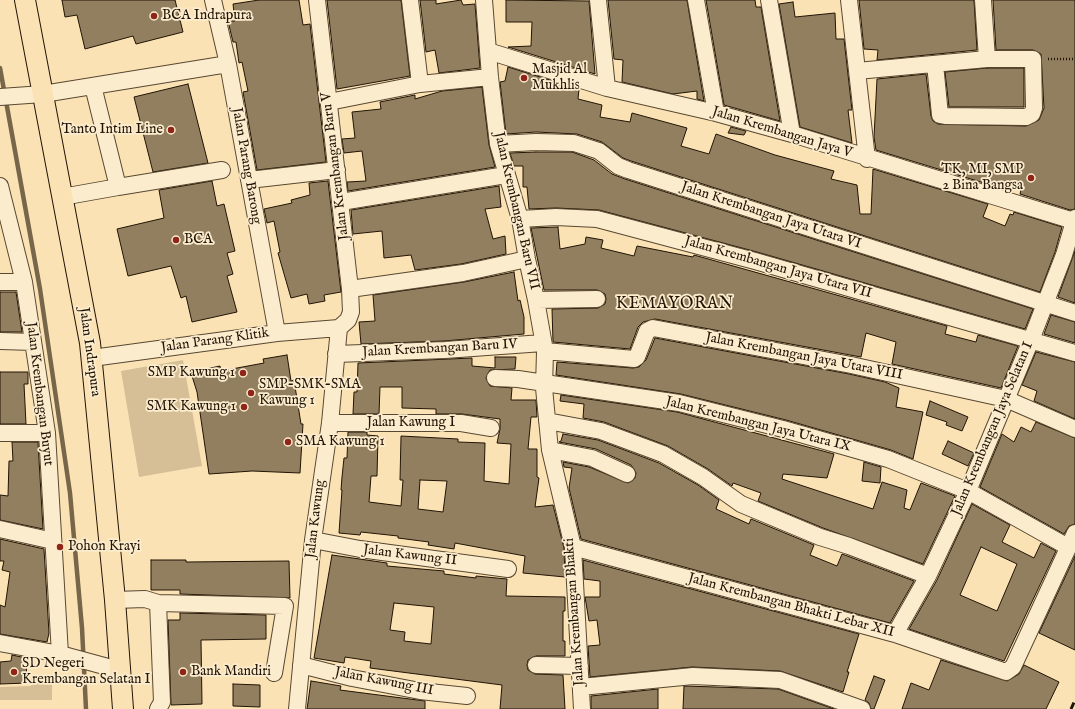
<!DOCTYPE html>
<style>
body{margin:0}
canvas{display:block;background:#fbe2b4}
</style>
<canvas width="1075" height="709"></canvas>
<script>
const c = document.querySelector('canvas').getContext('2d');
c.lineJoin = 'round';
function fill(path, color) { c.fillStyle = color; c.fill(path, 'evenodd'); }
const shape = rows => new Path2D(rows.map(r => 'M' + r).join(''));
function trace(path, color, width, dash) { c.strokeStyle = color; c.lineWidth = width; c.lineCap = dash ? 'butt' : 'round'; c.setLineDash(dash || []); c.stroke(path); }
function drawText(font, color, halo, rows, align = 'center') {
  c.font = font + ' "IM FELL English",serif'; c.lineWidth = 3.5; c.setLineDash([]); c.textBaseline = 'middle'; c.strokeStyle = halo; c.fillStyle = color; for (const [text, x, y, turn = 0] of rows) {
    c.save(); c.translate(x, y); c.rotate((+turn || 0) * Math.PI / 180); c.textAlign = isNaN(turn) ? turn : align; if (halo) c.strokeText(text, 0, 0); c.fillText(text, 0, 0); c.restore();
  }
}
fill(shape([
 [183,360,202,466,139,477,121,371],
 [31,676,52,676,52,700,0,700,0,687,31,686]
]), '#d6bf96');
trace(shape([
 [0,68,40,289,70,493,82,628,86,709]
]), '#77664a', 4.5);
const building = shape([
 [62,0,175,0,183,32,136,44,133,36,85,49,77,15,65,17,62,0],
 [259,0,299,0,303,25,310,24,326,162,257,170,243,92,248,91,242,62,239,63,236,42,233,42,228,21,235,21,233,4,259,0],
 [327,0,401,0,410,76,337,89,327,0],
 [420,0,436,0,436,4,461,0,463,5,475,4,480,68,439,73,435,50,426,52,420,0],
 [506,0,589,1,595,74,508,47,531,46,532,22,506,22,506,0],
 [608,0,687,0,704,101,697,99,697,91,673,94,622,82,623,60,614,59,608,0],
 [706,0,755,0,756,7,761,7,780,121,724,105,706,0],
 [859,0,974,0,977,50,877,60,878,50,864,49,859,0],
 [993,0,1075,0,1075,209,1070,210,1020,194,1021,190,997,184,997,187,876,150,874,137,877,79,926,74,931,116,933,121,938,124,1026,126,1039,120,1044,108,1041,54,1033,50,996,50,993,0],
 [793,2,795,17,835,13,836,39,844,39,852,110,848,110,852,143,800,127,779,4,793,2],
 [508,67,579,89,578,99,602,105,600,117,630,122,632,113,687,128,681,146,709,154,716,134,775,155,834,171,831,179,857,185,860,214,871,214,873,169,988,204,983,217,1005,226,1010,214,1013,215,1014,212,1062,227,1055,252,1040,292,631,161,623,158,602,142,577,134,536,132,506,134,500,82,505,81,508,67],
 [987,68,1024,68,1024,107,949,107,945,72,987,68],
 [188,84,208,163,153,172,134,97,188,84],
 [482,87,489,145,495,167,348,191,347,182,366,181,362,151,344,153,342,139,355,138,352,112,381,109,380,102,415,95,415,99,442,91,482,87],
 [731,127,746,131,744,135,728,133,731,127],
 [536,152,572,152,594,160,612,174,625,179,1033,309,1025,329,757,252,599,210,556,208,529,209,527,187,523,187,523,166,514,166,510,153,536,152],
 [212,181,217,206,224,204,235,251,227,253,233,274,227,276,237,312,192,322,186,296,181,298,171,266,128,276,117,229,164,218,159,190,212,181],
 [328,181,341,292,324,295,325,301,309,304,307,294,291,298,278,253,280,252,274,221,267,223,264,209,292,203,291,200,310,195,309,183,328,181],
 [499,186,501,207,485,209,493,239,505,236,506,254,461,264,415,270,411,255,384,258,382,231,353,234,351,210,499,186],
 [558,227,560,249,585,244,586,237,603,240,601,248,634,256,637,246,693,257,694,255,947,326,945,334,976,342,978,335,1018,346,1001,388,892,364,896,342,866,333,861,357,655,319,643,322,638,327,630,349,553,342,552,309,598,308,605,304,606,299,605,294,597,290,544,290,531,228,558,227],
 [1075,251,1075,303,1058,297,1075,251],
 [514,272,518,301,520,300,524,317,524,334,444,341,361,344,359,322,375,321,373,295,464,282,514,272],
 [0,292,16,292,22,332,0,332,0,292],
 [1051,315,1075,322,1075,343,1044,334,1051,315],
 [655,338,849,374,885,382,899,388,896,407,923,412,913,459,891,450,786,420,681,394,556,375,557,362,633,368,639,367,646,360,655,338],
 [1036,352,1075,362,1075,419,1034,401,1037,391,1022,385,1036,352],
 [287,355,291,381,294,380,301,424,303,424,300,473,252,471,209,474,197,392,192,376,197,376,196,371,220,366,221,371,264,363,263,359,287,355],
 [495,357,516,357,515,369,490,370,486,378,490,386,512,388,511,400,536,400,537,417,531,417,528,449,537,449,537,477,539,478,535,507,553,505,564,548,565,577,523,573,525,556,455,543,454,549,428,545,429,542,398,538,398,536,361,532,360,535,339,533,342,490,341,490,342,477,344,458,347,458,348,432,367,432,367,435,378,436,377,476,371,476,369,502,401,506,403,480,400,480,401,436,458,439,458,442,485,443,484,481,509,484,511,444,497,443,500,429,500,419,462,414,436,414,436,409,402,408,402,387,380,387,379,414,353,414,354,392,357,392,358,363,472,358,472,366,495,368,495,357],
 [420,480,447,481,443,512,418,509,420,480],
 [0,372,28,372,28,384,24,384,26,424,0,424,0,372],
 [561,395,677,412,834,454,827,478,783,474,782,479,873,509,882,482,907,490,904,508,910,510,921,483,955,496,923,564,823,528,758,501,761,493,733,483,732,486,708,469,668,446,604,422,583,418,584,404,560,401,561,395],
 [930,401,968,417,962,431,946,425,947,422,926,415,930,401],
 [1036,422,1075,438,1075,524,1069,526,1064,534,980,487,1002,434,1014,442,1021,427,1031,432,1036,422],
 [563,434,598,440,659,463,698,485,719,500,716,509,749,524,751,519,814,545,810,555,837,566,842,554,914,581,890,623,581,539,569,488,572,468,564,467,563,462,589,467,628,483,635,478,636,473,631,465,596,449,559,442,561,441,563,434],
 [948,441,974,453,968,466,942,454,948,441],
 [12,442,38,442,43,529,0,520,0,495,8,496,9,461,13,461,12,442],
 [864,462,881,467,880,483,862,481,864,462],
 [972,504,1010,525,1002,542,1034,558,1041,543,1056,551,1004,661,909,629,937,580,972,504],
 [981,547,1017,564,997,611,960,595,981,547],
 [0,539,44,549,49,633,47,642,0,634,0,605,5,607,10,572,2,570,4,561,0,561,0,539],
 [332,555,387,563,387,566,444,571,444,574,476,578,476,576,507,579,506,596,565,597,565,611,563,611,563,641,565,641,565,656,536,656,528,660,527,665,528,670,535,674,563,675,565,709,500,709,502,685,370,668,371,661,345,657,344,663,314,658,332,555],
 [394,603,434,607,431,644,404,641,405,632,390,630,394,603],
 [1075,556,1075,650,1039,633,1075,556],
 [151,560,186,560,186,562,289,561,290,598,180,594,180,590,151,590,151,560],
 [583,560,859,634,847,672,849,672,843,692,780,671,692,667,590,677,588,646,600,645,597,620,589,621,585,597,600,597,600,581,584,579,583,560],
 [180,613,266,615,266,639,201,640,202,704,171,705,168,620,180,620,180,613],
 [12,655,26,658,27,683,0,684,0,662,11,661,12,655],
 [941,660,1007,681,1019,674,1024,665,1059,682,1046,709,902,709,911,683,929,690,941,660],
 [874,676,885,680,874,709,871,709,869,703,865,700,874,676],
 [311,681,341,686,340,690,425,701,425,709,307,709,311,681],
 [233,684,260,685,260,707,233,706,233,684],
 [684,686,778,689,834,709,683,709,684,686],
 [658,689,658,709,591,709,591,696,658,689]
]);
fill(building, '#927f60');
trace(building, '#211405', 1);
const minor = shape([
 [213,0,228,64,277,333],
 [317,0,350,289,351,312,348,320,339,328],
 [410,0,420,84],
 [484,0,490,77,498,144,520,219,527,259,536,300,545,351,544,388,550,450,573,547,582,709],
 [598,0,607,88],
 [696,0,716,113],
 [769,0,792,134],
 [849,0,867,159],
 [983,0,987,59],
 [488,51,607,88,716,113,792,134,1074,221],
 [857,71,987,59,1033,59,1034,108,1032,114,1026,117,945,116,940,115,935,64],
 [0,97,43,94,228,64],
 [329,102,420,84,490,77],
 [498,144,536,142,574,143,599,151,618,166,628,170,1075,313],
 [249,180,337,170],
 [0,186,24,282,47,433,60,654],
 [118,187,222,170],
 [62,197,118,187,93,86],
 [341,202,506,175],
 [520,219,556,217,597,219,755,261,1075,353],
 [0,282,24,282],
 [350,289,463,273,527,259],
 [536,300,597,299],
 [0,341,33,342],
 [545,351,634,359,637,357,647,331,653,328,851,365,1006,399,1075,429],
 [336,354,445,350,543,343],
 [92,358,277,333,339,328],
 [495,378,518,379,679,403,783,429,888,459,968,491,1068,547],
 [547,421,601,431,663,454,703,477,741,504,820,537,849,546,928,576],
 [330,423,461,423,491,428],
 [0,433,47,433],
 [550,450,592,458,627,474],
 [0,529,53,541],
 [313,540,360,549,508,569],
 [573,547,895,634,1006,672,1013,667,1075,533],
 [115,600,145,599,158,603,162,702,158,709],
 [158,603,285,606,274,673],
 [895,634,928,576,968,491,1031,340,1064,255,1075,218],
 [0,643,60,654,119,670],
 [301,665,352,678,420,691,467,696],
 [536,665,580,666],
 [581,687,693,676,780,680,862,709],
 [297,709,313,540,330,423,339,328]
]);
const major = shape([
 [25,0,90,343,115,600,123,709]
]);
trace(minor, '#584831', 18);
trace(major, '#211405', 22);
trace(shape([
 [1048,59,1075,59]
]), '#211405', 2.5, [1, 2]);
trace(minor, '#fcecce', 16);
trace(major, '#fbe2b4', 20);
trace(shape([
 [1071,709,1075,700]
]), '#211405', 3, [7, 7]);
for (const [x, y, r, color] of [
 [154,16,4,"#8f2418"],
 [524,78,4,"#8f2418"],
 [171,130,4,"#8f2418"],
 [1031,178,4,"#8f2418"],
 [176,240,4,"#8f2418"],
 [243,373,4,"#8f2418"],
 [251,393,4,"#8f2418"],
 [244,407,4,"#8f2418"],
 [288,442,4,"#8f2418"],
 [60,547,4,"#8f2418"],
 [14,672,4,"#8f2418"],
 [183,672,4,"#8f2418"]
]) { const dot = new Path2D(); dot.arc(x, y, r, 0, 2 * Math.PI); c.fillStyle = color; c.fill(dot); trace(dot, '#fcecce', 1.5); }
drawText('14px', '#211405', '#fcecce', [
 ["BCA Indrapura",162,16],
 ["Masjid Al",532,70],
 ["Mukhlis",532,86],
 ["Tanto Intim Line",163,130,"right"],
 ["TK, MI, SMP",1023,170,"right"],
 ["2 Bina Bangsa",1023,186,"right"],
 ["BCA",184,240],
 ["SMP Kawung 1",235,373,"right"],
 ["SMP-SMK-SMA",259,385],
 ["Kawung 1",259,401],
 ["SMK Kawung 1",236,407,"right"],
 ["SMA Kawung 1",296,442],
 ["Pohon Krayi",68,547],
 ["SD Negeri",22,664],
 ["Krembangan Selatan I",22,680],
 ["Bank Mandiri",191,672]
], 'left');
drawText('14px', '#211405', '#fcecce', [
 ["Jalan Krembangan Jaya V",782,133,17],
 ["Jalan Parang Barong",246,166,80],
 ["Jalan Krembangan Baru V",336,166,-97],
 ["Jalan Krembangan Baru VII",516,211,77],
 ["Jalan Krembangan Jaya Utara VI",771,216,18],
 ["Jalan Krembangan Jaya Utara VII",778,268,16],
 ["Jalan Parang Klitik",215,341,-8],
 ["Jalan Krembangan Baru IV",440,349,-3],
 ["Jalan Indrapura",89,352,82],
 ["Jalan Krembangan Jaya Utara VIII",804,357,11],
 ["Jalan Krembangan Buyut",39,394,83],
 ["Jalan Kawung I",411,423],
 ["Jalan Krembangan Jaya Utara IX",758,425,14],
 ["Jalan Krembangan Jaya Selatan I",993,429,-67],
 ["Jalan Kawung",316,519,-83],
 ["Jalan Kawung II",410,556,7],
 ["Jalan Krembangan Bhakti Lebar XII",791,606,15],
 ["Jalan Krembangan Bhakti",575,612,-94],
 ["Jalan Kawung III",384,682,11]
]);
c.letterSpacing = '1px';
drawText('16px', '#211405', '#fcecce', [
 ["KEMAYORAN",675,305]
]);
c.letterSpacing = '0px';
</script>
